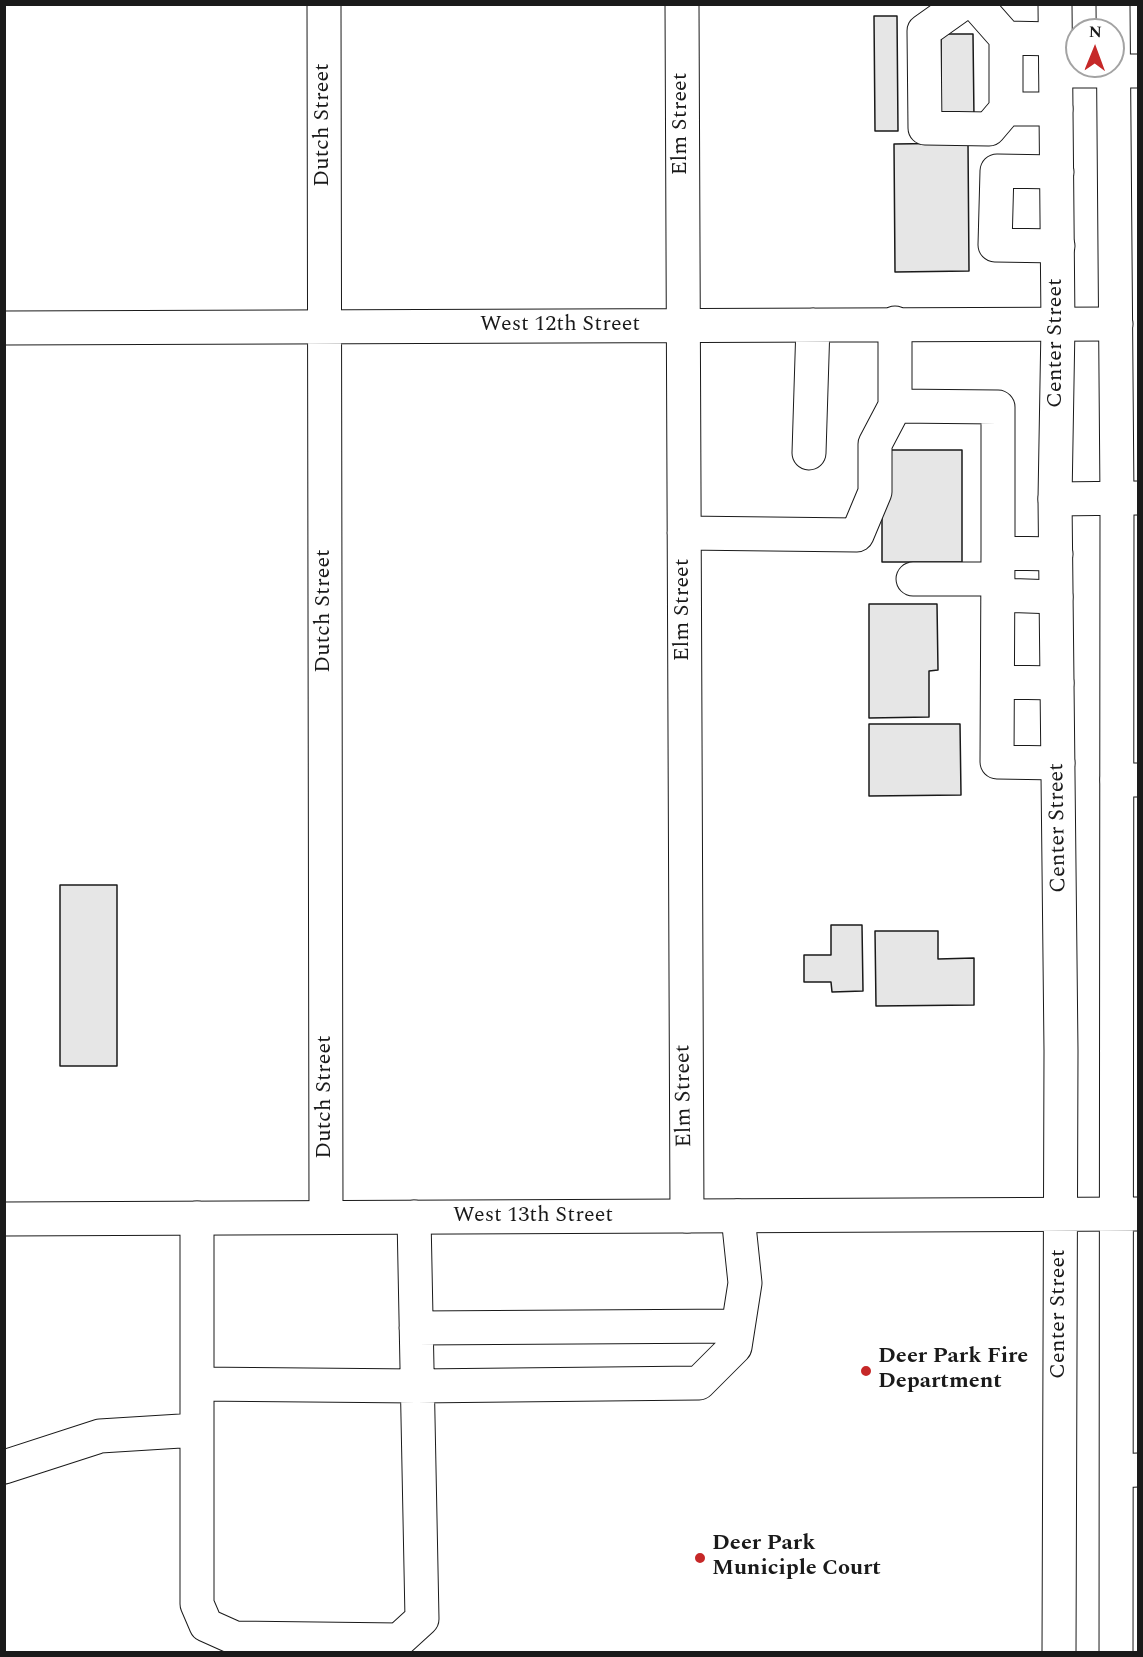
<!DOCTYPE html>
<style>
body{margin:0}
#map{position:relative;width:1143px;height:1657px;overflow:hidden;background:#fff;font-family:Spectral,serif}
canvas{display:block}
.frame{position:absolute;inset:0;border:6px solid #1a1a1a;pointer-events:none}
.north{position:absolute;left:1065px;top:18px;width:60px;height:60px;box-sizing:border-box;background:#fff;border:2px solid #a3a3a3;border-radius:50%;rotate:1deg;font-size:16px;font-weight:700;line-height:24px;text-align:center;color:#1a1a1a}
.north::after{content:'';display:block;margin:auto;width:21px;height:27px;background:#c62828;clip-path:polygon(50% 0,100% 100%,50% 72%,0 100%)}
</style>
<div id="map">
<canvas width="1143" height="1657"></canvas>
<div class="frame"></div>
<div class="north">N</div>
</div>
<script>
const c = document.querySelector('canvas').getContext('2d');
c.lineJoin = 'round';
function fill(path, color) { c.fillStyle = color; c.fill(path, 'evenodd'); }
const shape = rows => new Path2D(rows.map(r => 'M' + r).join(''));
function trace(path, color, width, dash) { c.strokeStyle = color; c.lineWidth = width; c.lineCap = dash ? 'butt' : 'round'; c.setLineDash(dash || []); c.stroke(path); }
function drawText(font, color, halo, rows, align = 'center') {
  c.font = font + ' Spectral,serif'; c.lineWidth = 4.5; c.setLineDash([]); c.textBaseline = 'middle'; c.strokeStyle = halo; c.fillStyle = color; for (const [text, x, y, turn = 0] of rows) {
    c.save(); c.translate(x, y); c.rotate((+turn || 0) * Math.PI / 180); c.textAlign = isNaN(turn) ? turn : align; if (halo) c.strokeText(text, 0, 0); c.fillText(text, 0, 0); c.restore();
  }
}
const building = shape([
 [874,16,897,16,898,131,875,131,874,16],
 [941,34,973,34,974,119,941,119,941,34],
 [968,143,969,271,895,272,894,144,968,143],
 [882,450,962,450,962,562,882,562,882,450],
 [869,604,937,604,938,670,929,671,929,717,869,718,869,604],
 [869,724,960,724,961,795,869,796,869,724],
 [60,885,117,885,117,1066,60,1066,60,885],
 [831,925,862,925,863,991,832,992,831,982,804,982,804,955,831,955,831,925],
 [875,931,938,931,938,959,974,958,974,1005,876,1006,875,931]
]);
fill(building, '#e6e6e6');
trace(building, '#1a1a1a', 1.5);
const minor = shape([
 [324,4,326,1217],
 [682,4,687,1216],
 [962,4,924,31,925,128,989,129,1006,109],
 [976,4,1006,38],
 [1055,39,1006,38,1006,109,1056,109],
 [1056,71,1138,71],
 [1057,172,997,171,995,245,1058,246],
 [895,323,895,406,998,407,998,553,1056,554],
 [4,328,1116,324],
 [809,453,813,325],
 [1055,499,1138,498],
 [684,533,857,535,875,492,875,444,895,406],
 [998,553,997,762,1058,763],
 [913,579,998,579],
 [998,595,1056,597],
 [998,682,1057,683],
 [1117,780,1138,780],
 [197,1218,197,1604,206,1625,235,1638,399,1640,422,1619,414,1217],
 [416,1328,738,1326],
 [197,1384,417,1386,699,1383,735,1347,745,1283,738,1216],
 [4,1467,100,1436,197,1430],
 [1117,1471,1138,1470]
]);
const major = shape([
 [1055,4,1058,325,1055,499,1061,1051,1059,1652],
 [1113,4,1117,499,1116,1652],
 [4,1219,1137,1214]
]);
trace(minor, '#1a1a1a', 35);
trace(major, '#1a1a1a', 35);
trace(minor, '#fff', 33);
trace(major, '#fff', 33);
for (const [x, y, r, color] of [
 [866,1371,6,"#c62828"],
 [700,1558,6,"#c62828"]
]) { const dot = new Path2D(); dot.arc(x, y, r, 0, 2 * Math.PI); c.fillStyle = color; c.fill(dot); trace(dot, '#fff', 2); }
drawText('22px', '#1a1a1a', '#fff', [
 ["Elm Street",682,124,-90],
 ["Dutch Street",324,125,-90],
 ["West 12th Street",560,326],
 ["Center Street",1057,343,-90],
 ["Elm Street",684,610,-90],
 ["Dutch Street",325,611,-90],
 ["Center Street",1059,828,-91],
 ["Elm Street",685,1096,-91],
 ["Dutch Street",326,1097,-90],
 ["West 13th Street",533,1217],
 ["Center Street",1060,1314,-90]
]);
drawText('bold 22px', '#1a1a1a', '#fff', [
 ["Deer Park Fire",878,1358],
 ["Department",878,1383],
 ["Deer Park",712,1545],
 ["Municiple Court",712,1570]
], 'left');
</script>
